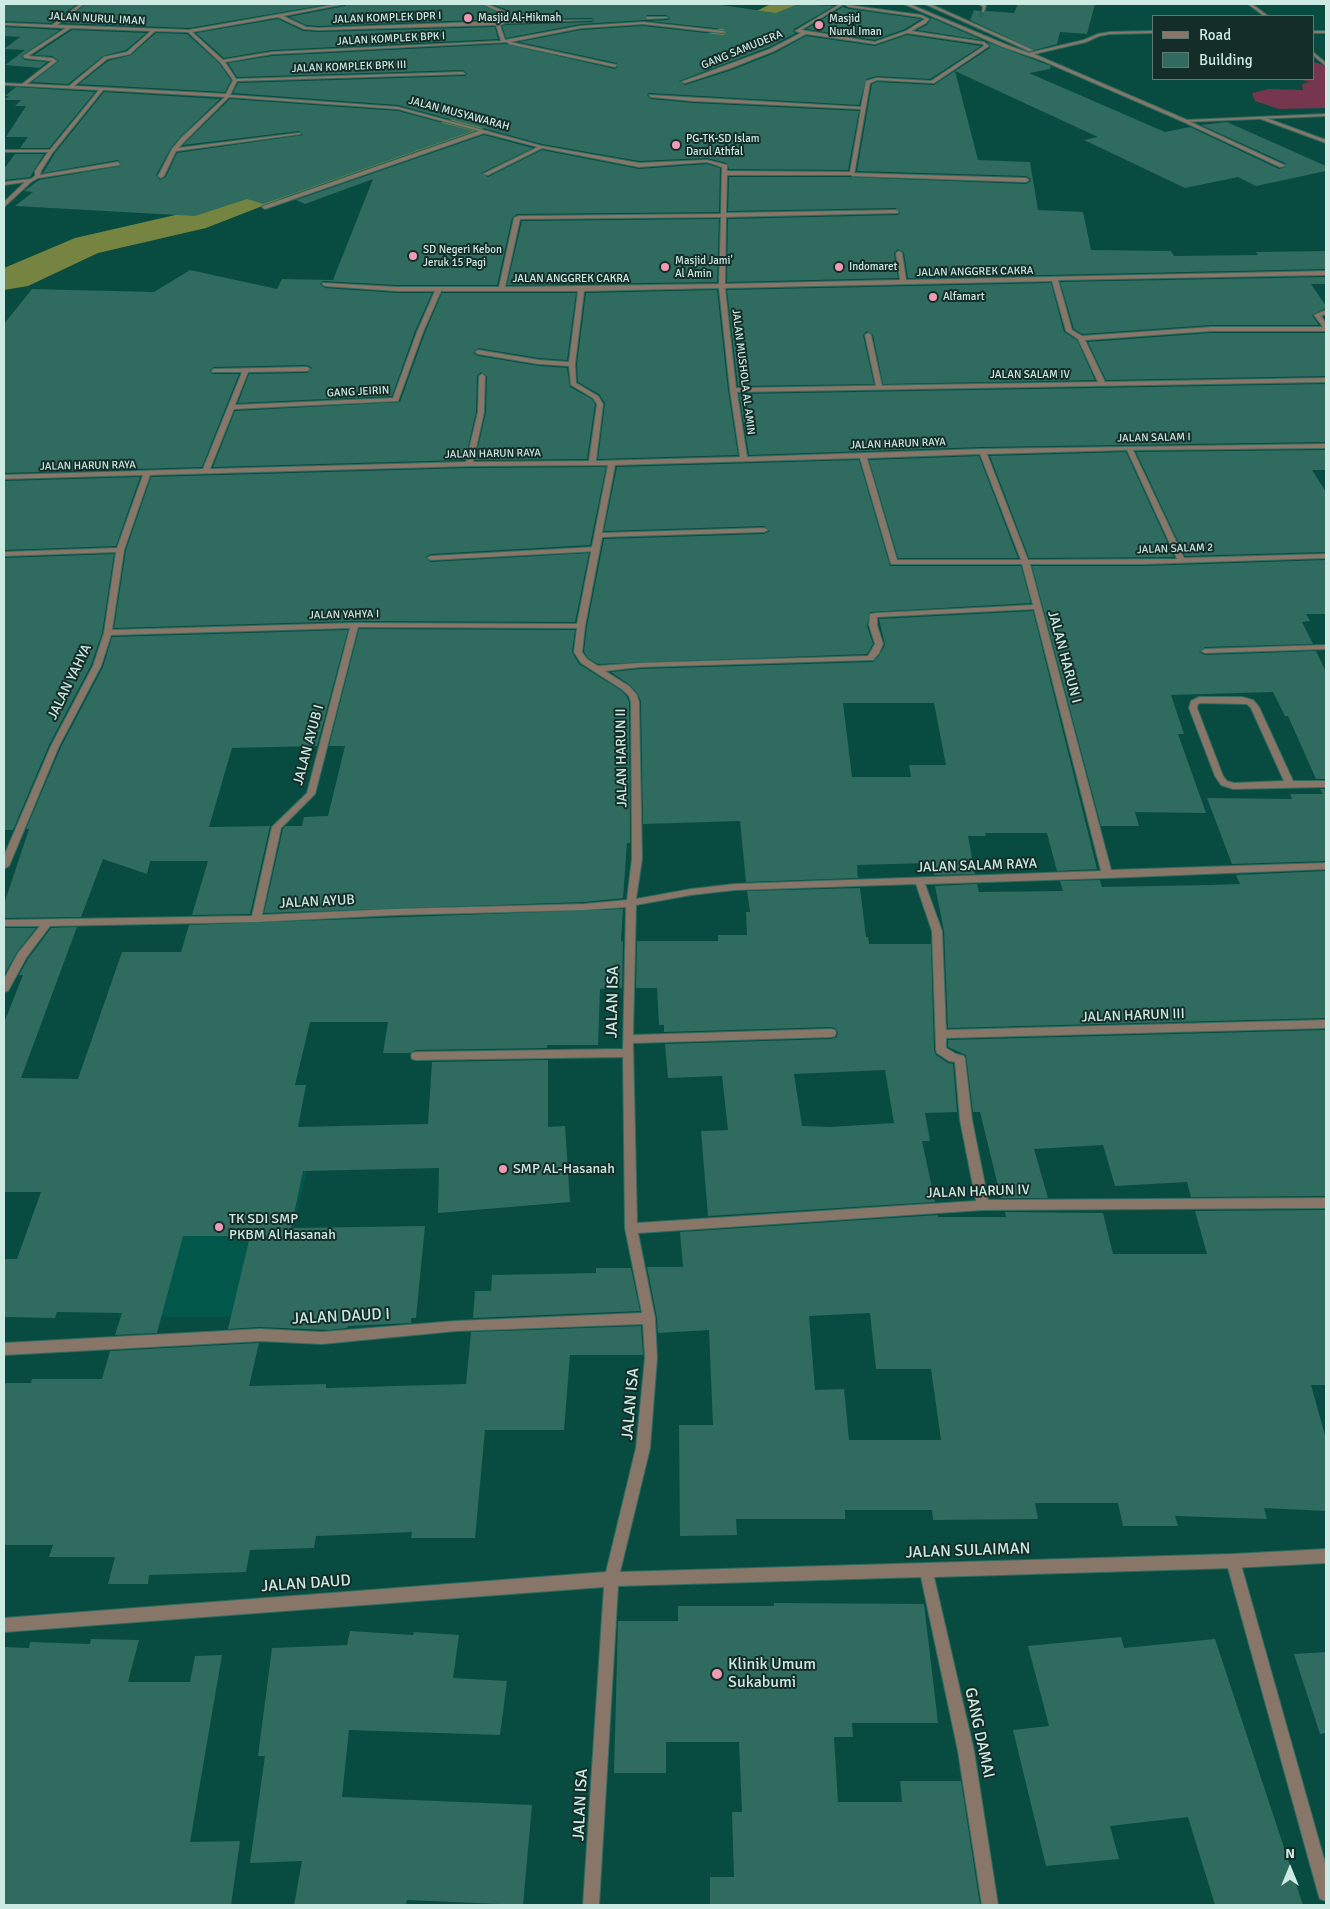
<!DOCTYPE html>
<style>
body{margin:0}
#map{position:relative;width:1330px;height:1909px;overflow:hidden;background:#084c41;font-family:Signika,sans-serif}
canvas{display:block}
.frame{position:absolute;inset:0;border:5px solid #cdeae3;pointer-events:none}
.legend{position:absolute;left:1152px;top:15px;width:162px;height:65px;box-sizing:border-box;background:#142d28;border:1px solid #5e7973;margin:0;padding:6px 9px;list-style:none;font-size:15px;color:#cdeae3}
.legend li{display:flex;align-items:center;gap:10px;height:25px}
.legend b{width:25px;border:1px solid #5e7973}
.north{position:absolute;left:1265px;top:1844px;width:50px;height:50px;-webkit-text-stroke:4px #142d28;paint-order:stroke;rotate:0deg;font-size:14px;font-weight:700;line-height:20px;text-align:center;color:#cdeae3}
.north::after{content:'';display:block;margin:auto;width:18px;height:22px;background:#cdeae3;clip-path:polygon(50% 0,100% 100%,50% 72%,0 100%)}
</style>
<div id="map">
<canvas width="1330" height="1909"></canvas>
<div class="frame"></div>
<ul class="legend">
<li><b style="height:6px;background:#887669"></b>Road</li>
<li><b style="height:14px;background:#2f6b5f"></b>Building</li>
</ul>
<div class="north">N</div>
</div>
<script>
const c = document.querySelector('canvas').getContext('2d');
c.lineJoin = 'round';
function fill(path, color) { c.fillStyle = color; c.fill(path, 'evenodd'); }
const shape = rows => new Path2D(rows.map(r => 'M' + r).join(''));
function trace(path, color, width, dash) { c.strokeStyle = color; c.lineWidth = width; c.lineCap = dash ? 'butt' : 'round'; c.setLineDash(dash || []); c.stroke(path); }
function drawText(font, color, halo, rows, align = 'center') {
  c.font = font + ' Signika,sans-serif'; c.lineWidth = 4; c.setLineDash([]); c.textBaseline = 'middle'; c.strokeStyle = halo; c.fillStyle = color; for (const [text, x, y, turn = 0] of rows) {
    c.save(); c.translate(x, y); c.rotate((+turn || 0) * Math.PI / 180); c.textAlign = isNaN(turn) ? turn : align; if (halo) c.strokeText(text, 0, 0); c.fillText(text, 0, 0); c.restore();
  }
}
fill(shape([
 [170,1137,314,1138,274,1317,118,1317]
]), '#00574a');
fill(shape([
 [1314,62,1326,66,1326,108,1279,109,1255,101,1252,93,1269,89,1303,90,1302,84,1310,82,1298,79,1314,79]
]), '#76364d');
fill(shape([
 [771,4,804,4,800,9,721,49,692,57,682,55,678,49,682,43,701,37,771,4],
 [550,83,560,86,565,92,560,98,516,112,507,120,288,196,206,228,98,253,28,286,4,290,4,268,75,238,184,213,264,182,485,108,496,100,550,83]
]), '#768441');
fill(shape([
 [4,4,77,4,51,23,4,21],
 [86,4,329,4,189,28,62,23],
 [347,4,480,4,500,14,501,19,319,26,306,25,289,17,345,6],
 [491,4,715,4,776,13,798,4,834,6,794,29,793,32,796,33,769,47,679,81,685,85,732,70,775,53,806,36,875,46,907,35,981,46,930,79,877,76,866,79,859,105,649,93,647,95,651,99,693,103,859,111,848,170,729,169,727,163,707,158,639,161,542,144,398,105,233,93,238,83,465,76,467,74,463,70,237,77,228,63,272,56,506,44,615,69,618,66,617,63,519,42,581,30,643,26,723,35,726,32,724,29,649,21,668,20,670,18,666,15,647,15,645,20,581,24,506,38,502,26,506,25,592,22,594,20,592,18,509,19,505,9],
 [1018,4,1095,4,1087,34,1060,32,1057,44,1035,50,970,20,974,10,980,11,982,14,986,11,1014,13],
 [843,7,849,9,921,19,905,29,875,40,806,29],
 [931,18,934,19,982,40,917,30,927,25],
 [278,19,303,31,319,32,495,27,498,39,272,50,224,58,196,33],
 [4,27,60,30,21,56,25,60,47,62,37,70,40,68,5,65,25,50,4,49,20,37,4,36],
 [72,30,146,33,126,50,103,56,68,84,32,82,59,61,52,56,34,55],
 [156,33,187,34,219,63,231,80,225,92,79,84,108,61,131,55],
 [987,42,1051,66,1050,69,1029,73,1165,132,1190,127,1279,169,1286,167,1285,163,1201,125,1227,122,1326,166,1326,171,1256,186,1238,177,1185,188,1084,140,1098,137,955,71,990,48,990,45],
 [955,71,978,160,1030,162,1038,210,1083,212,1091,250,1171,251,1174,256,1258,255,1256,252,1326,251,1326,269,908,278,904,253,898,249,894,253,898,278,727,282,728,219,898,215,900,213,896,208,728,211,729,177,850,177,1026,184,1030,182,1031,179,1026,176,857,171,872,84,877,82,934,85],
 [16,87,95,92,49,148,20,148,28,137,6,137,26,106,15,106,21,100,4,100,9,96,5,96],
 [104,92,220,99,181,136,171,148,156,175,160,180,166,177,177,153,303,135,299,131,183,145,230,99,398,111,473,131,263,204,247,199,195,216,15,206,33,192,24,191,39,180,121,166,118,160,43,173,55,153],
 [484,135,533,148,481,173,488,177,542,150,639,169,707,164,720,168,719,212,517,214,512,218,497,285,397,285,323,281,320,284,325,288,397,293,432,293,415,331,392,396,238,403,249,374,307,373,312,368,307,365,214,367,210,370,212,374,239,374,202,467,4,473,4,324,32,289,154,292,190,270,277,289,282,279,333,280,373,179,305,204,296,200],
 [15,154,44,154,30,177,4,180,4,169],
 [719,219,717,282,507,285,522,221],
 [1326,277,1326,284,1311,284,1326,306,1326,308,1312,315,1319,325,1211,325,1082,334,1074,329,1060,282],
 [1051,283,1064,332,1077,340,1095,380,883,384,873,335,867,331,863,335,874,384,738,386,727,290],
 [717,290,728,390,738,455,598,459,605,403,599,394,578,382,577,364,586,293],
 [442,293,576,293,567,360,539,358,478,348,473,353,478,356,539,366,567,368,570,387,592,399,595,404,587,459,475,460,486,412,487,376,481,372,477,376,476,412,465,460,213,467,235,411,400,402,425,333],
 [1211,333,1326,333,1326,376,1106,380,1088,342],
 [1326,384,1326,442,982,447,749,455,739,394],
 [1326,450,1326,470,1312,470,1326,492,1326,552,1185,556,1136,452],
 [1126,452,1174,557,1029,558,990,456],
 [979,456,1018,558,898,558,869,460],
 [859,460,890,566,1021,566,1031,603,870,612,867,626,873,644,867,654,598,664,588,658,584,652,587,626,604,539,764,534,770,531,764,526,604,531,617,467],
 [606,467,590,545,431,554,425,557,431,562,589,553,575,622,355,621,114,628,126,550,151,477,469,468],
 [140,477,116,546,4,550,4,481],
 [114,554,102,633,91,665,49,745,13,830,4,830,4,558],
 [1326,560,1326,614,1306,614,1310,621,1302,622,1313,644,1205,647,1199,652,1205,655,1316,651,1326,672,1326,779,1316,779,1288,716,1285,716,1273,692,1171,695,1184,734,1178,734,1206,813,1135,812,1139,826,1101,826,1032,566,1144,566],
 [1033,611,1097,869,1057,871,1047,833,985,833,986,836,968,836,975,874,934,875,932,867,930,867,929,863,857,865,858,878,746,882,740,821,643,824,641,701,638,694,630,685,611,672,640,669,873,662,880,654,885,645,879,619],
 [843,703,934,703,946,765,909,765,911,777,852,777],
 [359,629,575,630,572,652,579,664,622,691,627,697,629,702,630,843,627,843,623,898,584,902,264,913,283,829,285,826,302,826,304,817,328,816,345,746,329,746],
 [348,630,317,746,232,748,209,827,270,826,250,914,192,915,208,861,150,861,147,874,103,859,81,917,4,918,4,904,29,829,26,829,61,747,103,667,112,637],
 [1320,789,1326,789,1326,861,1232,864,1207,798,1292,799,1290,794,1323,794],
 [1326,871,1326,1018,948,1028,944,931,935,886,977,884,979,892,1063,891,1060,881,1100,880,1102,887,1211,885,1240,884,1236,875],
 [860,888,866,937,868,937,869,944,931,944,934,1050,936,1055,948,1063,953,1064,957,1112,925,1113,930,1141,922,1141,935,1202,708,1216,701,1131,728,1130,722,1076,668,1078,665,1044,831,1039,837,1037,838,1032,835,1028,831,1027,664,1032,664,1025,659,1025,657,988,636,988,637,941,718,941,718,935,747,935,746,912,750,912,747,891],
 [885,1070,894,1123,830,1127,802,1126,794,1074],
 [623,909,621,941,623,941,622,988,600,989,598,1045,547,1045,547,1048,416,1050,410,1053,383,1053,388,1022,310,1022,295,1085,306,1085,298,1127,428,1124,432,1062,548,1060,548,1127,565,1126,570,1202,438,1213,439,1168,303,1171,291,1228,425,1226,416,1318,411,1318,411,1323,348,1326,347,1328,329,1330,260,1327,228,1329,250,1236,183,1236,157,1333,115,1335,122,1313,57,1312,55,1318,4,1317,4,1259,17,1259,41,1192,4,1192,4,1023,23,975,19,975,28,959,51,928,77,927,21,1078,78,1079,122,952,181,952,189,925],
 [4,928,36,928,17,952,4,975],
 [1326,1030,1326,1196,1191,1197,1187,1182,1115,1186,1103,1145,1034,1149,1048,1198,1001,1198,980,1112,973,1112,966,1055,948,1047,948,1040],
 [1326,1210,1326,1385,1311,1385,1326,1439,1326,1511,1264,1508,1267,1519,1175,1516,1178,1526,1123,1526,1118,1503,1035,1503,1038,1519,933,1520,932,1510,845,1510,845,1519,736,1519,737,1535,680,1536,679,1425,713,1425,709,1330,658,1333,657,1318,647,1267,683,1267,680,1232,938,1215,938,1217,1006,1217,1005,1212,1103,1213,1113,1254,1207,1254,1195,1211],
 [870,1313,876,1369,931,1369,941,1440,849,1440,844,1389,815,1390,809,1316],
 [596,1268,631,1268,640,1311,473,1318,475,1291,491,1291,492,1275,596,1273],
 [641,1326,643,1355,570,1355,564,1430,485,1430,475,1538,411,1538,412,1532,316,1536,314,1548,250,1550,246,1572,149,1575,148,1584,108,1584,115,1557,49,1557,53,1545,4,1545,4,1383,31,1383,32,1379,102,1379,110,1351,259,1343,249,1386,326,1384,326,1388,466,1384,471,1332],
 [774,1603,924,1604,938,1723,852,1723,853,1737,834,1737,838,1802,902,1802,900,1781,961,1781,980,1905,710,1905,710,1877,734,1877,732,1812,742,1812,739,1742,666,1742,666,1773,614,1773,618,1621,678,1621,678,1606,774,1606],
 [350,1631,413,1635,414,1632,459,1635,453,1678,507,1681,500,1735,349,1730,342,1797,532,1805,523,1905,407,1900,406,1905,294,1905,302,1861,250,1863,265,1756,258,1756,272,1648,347,1645],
 [1121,1637,1124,1648,1215,1639,1303,1905,1215,1905,1188,1817,1110,1826,1119,1859,1046,1866,1013,1730,1049,1726,1028,1646],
 [91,1639,139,1640,128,1682,190,1682,195,1656,222,1655,190,1842,240,1841,231,1905,4,1905,4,1647,29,1648,30,1642,90,1644],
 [1326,1652,1326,1733,1320,1734,1294,1654]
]), '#2f6b5f');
trace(shape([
 [980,17,983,11]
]), '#266459', 4.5, [4.5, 2.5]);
const service = shape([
 [1263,117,1326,140,1326,143,1261,119,1263,117],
 [1186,120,1284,165,1285,166,1280,167,1184,122,1186,120],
 [540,146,544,147,488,175,483,174,540,146],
 [850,173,1026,178,1029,180,1026,182,852,176,850,173],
 [868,333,871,335,882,386,879,388,876,386,865,335,868,333],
 [596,547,600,549,599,551,431,560,427,558,431,556,596,547],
 [1199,697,1242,697,1253,700,1259,707,1293,781,1326,781,1326,787,1233,789,1221,785,1215,776,1189,708,1191,701,1199,697],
 [1201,703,1247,704,1251,708,1284,781,1234,783,1227,781,1223,776,1197,708,1198,704,1201,703],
 [1233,1554,1238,1556,1240,1561,1326,1866,1326,1901,1320,1899,1318,1893,1226,1561,1228,1556,1233,1554]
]);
const minor = shape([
 [80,4,84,4,57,25,189,30,338,4,345,4,283,16,306,27,319,28,504,21,501,13,482,4,487,4,504,11,508,21,592,20,506,23,500,25,505,40,581,26,643,22,724,31,723,33,643,24,581,28,510,42,617,65,615,67,509,44,507,42,272,54,225,62,236,79,463,72,465,74,237,81,230,95,398,107,542,146,639,163,707,160,727,165,727,171,850,172,861,109,693,101,651,97,649,95,861,107,866,81,877,78,931,81,984,46,983,44,907,33,875,44,806,34,774,51,731,68,685,83,681,82,770,49,801,33,795,31,840,4,921,15,929,19,926,23,911,31,984,42,989,46,934,83,877,80,870,83,854,175,727,175,726,213,896,210,898,211,898,213,726,217,725,284,900,280,896,253,899,251,902,253,906,280,1326,271,1326,275,1058,280,1072,330,1082,336,1211,327,1323,327,1314,315,1326,310,1326,314,1321,316,1326,323,1326,331,1211,331,1085,340,1105,382,1326,378,1326,382,737,392,747,457,982,449,1326,444,1326,448,1133,450,1184,558,1326,554,1326,558,1144,564,1030,564,1111,870,1326,863,1326,869,1107,878,925,884,942,931,946,1030,1326,1020,1326,1028,946,1038,946,1048,956,1054,964,1056,965,1059,972,1120,988,1200,1326,1198,1326,1208,983,1210,638,1233,655,1318,657,1358,650,1448,620,1572,1233,1554,1326,1549,1326,1563,1233,1568,934,1577,974,1751,998,1905,982,1905,958,1751,921,1577,618,1586,599,1905,583,1905,604,1587,4,1632,4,1618,606,1572,636,1448,645,1358,643,1324,456,1331,322,1344,260,1341,4,1355,4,1343,260,1329,322,1332,456,1321,642,1313,625,1228,623,1057,416,1060,412,1059,411,1056,412,1053,416,1052,623,1049,626,907,584,910,395,915,256,922,50,926,26,958,8,991,4,992,4,979,18,953,40,926,4,926,4,920,252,916,272,827,307,793,350,628,111,635,101,666,59,746,9,866,4,869,4,856,51,746,93,666,104,633,116,552,4,556,4,552,117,548,143,475,4,479,4,475,203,469,242,372,212,372,212,370,214,369,307,367,310,369,307,371,248,372,235,405,393,398,417,332,435,291,397,291,325,286,322,284,323,283,397,287,499,287,514,218,518,216,721,214,722,167,707,162,639,167,542,148,484,133,265,209,262,207,263,206,479,131,398,109,229,97,178,148,299,133,301,134,176,151,164,176,161,178,158,176,172,149,182,137,225,97,103,90,53,152,41,171,40,175,118,162,120,165,38,178,31,182,4,207,4,202,25,182,4,185,4,182,31,179,35,176,35,171,48,152,4,152,4,150,50,150,99,90,4,85,4,83,22,84,52,61,25,58,23,56,66,28,4,25,4,23,52,25,80,4],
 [844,4,849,7,920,17,925,19,906,31,875,42,801,30,844,4],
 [278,17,304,29,319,30,496,25,501,41,272,52,223,60,192,32,278,17],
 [71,28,151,31,127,52,104,57,69,86,27,84,57,61,52,58,28,56,71,28],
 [155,31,188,32,220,62,233,80,226,94,74,86,107,59,130,54,155,31],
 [721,217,719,284,505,287,520,219,721,217],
 [1052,281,1066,331,1078,339,1098,382,736,388,725,288,1052,281],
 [719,288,730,390,740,457,596,461,603,404,598,396,576,383,575,364,584,291,719,288],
 [441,291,578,291,569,362,539,360,478,350,475,352,478,354,539,364,569,366,571,385,593,398,597,404,589,461,473,462,484,412,485,376,482,374,479,376,478,412,466,462,210,469,234,409,398,401,423,332,441,291],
 [1127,450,1177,559,1028,560,987,454,1127,450],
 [980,454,1021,560,897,560,867,458,980,454],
 [860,458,891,564,1022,564,1033,605,877,613,870,614,869,625,875,644,868,656,640,663,598,666,587,659,582,652,585,626,602,537,764,532,768,530,764,528,602,533,615,465,860,458],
 [608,465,577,624,355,623,112,630,124,550,150,475,469,466,608,465],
 [1034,609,1101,871,735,884,691,889,636,899,642,859,639,702,637,695,629,686,605,671,640,667,870,660,873,660,879,653,883,644,877,625,877,617,1034,609],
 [358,627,577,628,574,652,581,663,623,690,629,696,631,702,632,859,627,900,584,904,395,909,262,915,281,828,315,794,358,627],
 [916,884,932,931,936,1050,937,1053,949,1061,955,1062,960,1120,976,1201,637,1223,633,1043,831,1037,835,1036,836,1033,835,1030,831,1029,633,1035,636,905,691,895,735,890,916,884],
 [904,4,909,4,1007,45,1029,53,1084,40,1098,34,1110,32,1154,31,1154,33,1110,34,1099,36,1086,42,1034,54,1187,120,1326,114,1326,116,1184,122,1041,60,1003,47,904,4],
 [925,4,930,4,1033,50,1029,51,925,4],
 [979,4,983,4,986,6,984,12,982,12,983,7,979,4],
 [1248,4,1252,4,1268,16,1264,16,1248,4],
 [647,17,666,17,668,18,646,19,647,17],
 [1314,31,1326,31,1326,33,1314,33,1314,31],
 [1314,53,1326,63,1326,66,1314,56,1314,53],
 [1326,645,1326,649,1205,653,1201,651,1205,649,1326,645]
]);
trace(service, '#2f6c61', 2);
trace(minor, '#2f6c61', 2);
fill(service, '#887669');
fill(minor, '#887669');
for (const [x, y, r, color] of [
 [468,18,5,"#f09ab6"],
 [819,25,5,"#f09ab6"],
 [676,145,5,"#f09ab6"],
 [413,256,5,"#f09ab6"],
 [665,267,5,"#f09ab6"],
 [839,267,5,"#f09ab6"],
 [933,297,5,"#f09ab6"],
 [503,1169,5,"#f09ab6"],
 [219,1227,5,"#f09ab6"],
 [717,1674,6,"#f09ab6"]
]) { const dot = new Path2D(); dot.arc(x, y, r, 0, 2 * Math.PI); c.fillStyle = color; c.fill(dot); trace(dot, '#142d28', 2); }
drawText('11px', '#cdeae3', '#142d28', [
 ["JALAN KOMPLEK DPR I",387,18,-2],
 ["JALAN NURUL IMAN",97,19,3],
 ["JALAN KOMPLEK BPK I",391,39,-3],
 ["GANG SAMUDERA",742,50,-22],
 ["JALAN KOMPLEK BPK III",349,67,-2],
 ["JALAN MUSYAWARAH",459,114,15],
 ["JALAN ANGGREK CAKRA",975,272,-1],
 ["JALAN ANGGREK CAKRA",571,279],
 ["JALAN MUSHOLA AL AMIN",743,372,83],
 ["JALAN SALAM IV",1030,375],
 ["GANG JEIRIN",358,392,-3],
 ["JALAN SALAM I",1154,438,-1],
 ["JALAN HARUN RAYA",898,444,-2],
 ["JALAN HARUN RAYA",493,454,-1],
 ["JALAN HARUN RAYA",88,466,-1],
 ["JALAN SALAM 2",1175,549,-2],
 ["JALAN YAHYA I",344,615,-1]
]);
drawText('11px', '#cdeae3', '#142d28', [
 ["Masjid Al-Hikmah",478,18],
 ["Masjid",829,19],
 ["Nurul Iman",829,32],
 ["PG-TK-SD Islam",686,139],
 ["Darul Athfal",686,152],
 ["SD Negeri Kebon",423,250],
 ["Jeruk 15 Pagi",423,263],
 ["Masjid Jami'",675,261],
 ["Al Amin",675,274],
 ["Indomaret",849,267],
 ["Alfamart",943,297]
], 'left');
drawText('14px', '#cdeae3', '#142d28', [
 ["JALAN HARUN I",1064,657,75],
 ["JALAN YAHYA",70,682,-64],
 ["JALAN AYUB I",309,745,-75],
 ["JALAN HARUN II",622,758,-91],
 ["JALAN SALAM RAYA",977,866,-2],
 ["JALAN AYUB",317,902,-3],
 ["JALAN HARUN III",1133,1016,-2],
 ["JALAN HARUN IV",978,1192,-2]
]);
drawText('14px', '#cdeae3', '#142d28', [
 ["SMP AL-Hasanah",513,1169],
 ["TK SDI SMP",229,1219],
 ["PKBM Al Hasanah",229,1235]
], 'left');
drawText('16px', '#cdeae3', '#142d28', [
 ["JALAN ISA",613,1002,-89],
 ["JALAN DAUD I",341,1317,-3],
 ["JALAN ISA",631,1404,-85],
 ["JALAN SULAIMAN",968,1551,-2],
 ["JALAN DAUD",306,1584,-4],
 ["GANG DAMAI",979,1733,78],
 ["JALAN ISA",581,1805,-87]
]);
drawText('16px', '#cdeae3', '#142d28', [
 ["Klinik Umum",728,1665],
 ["Sukabumi",728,1683]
], 'left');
</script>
